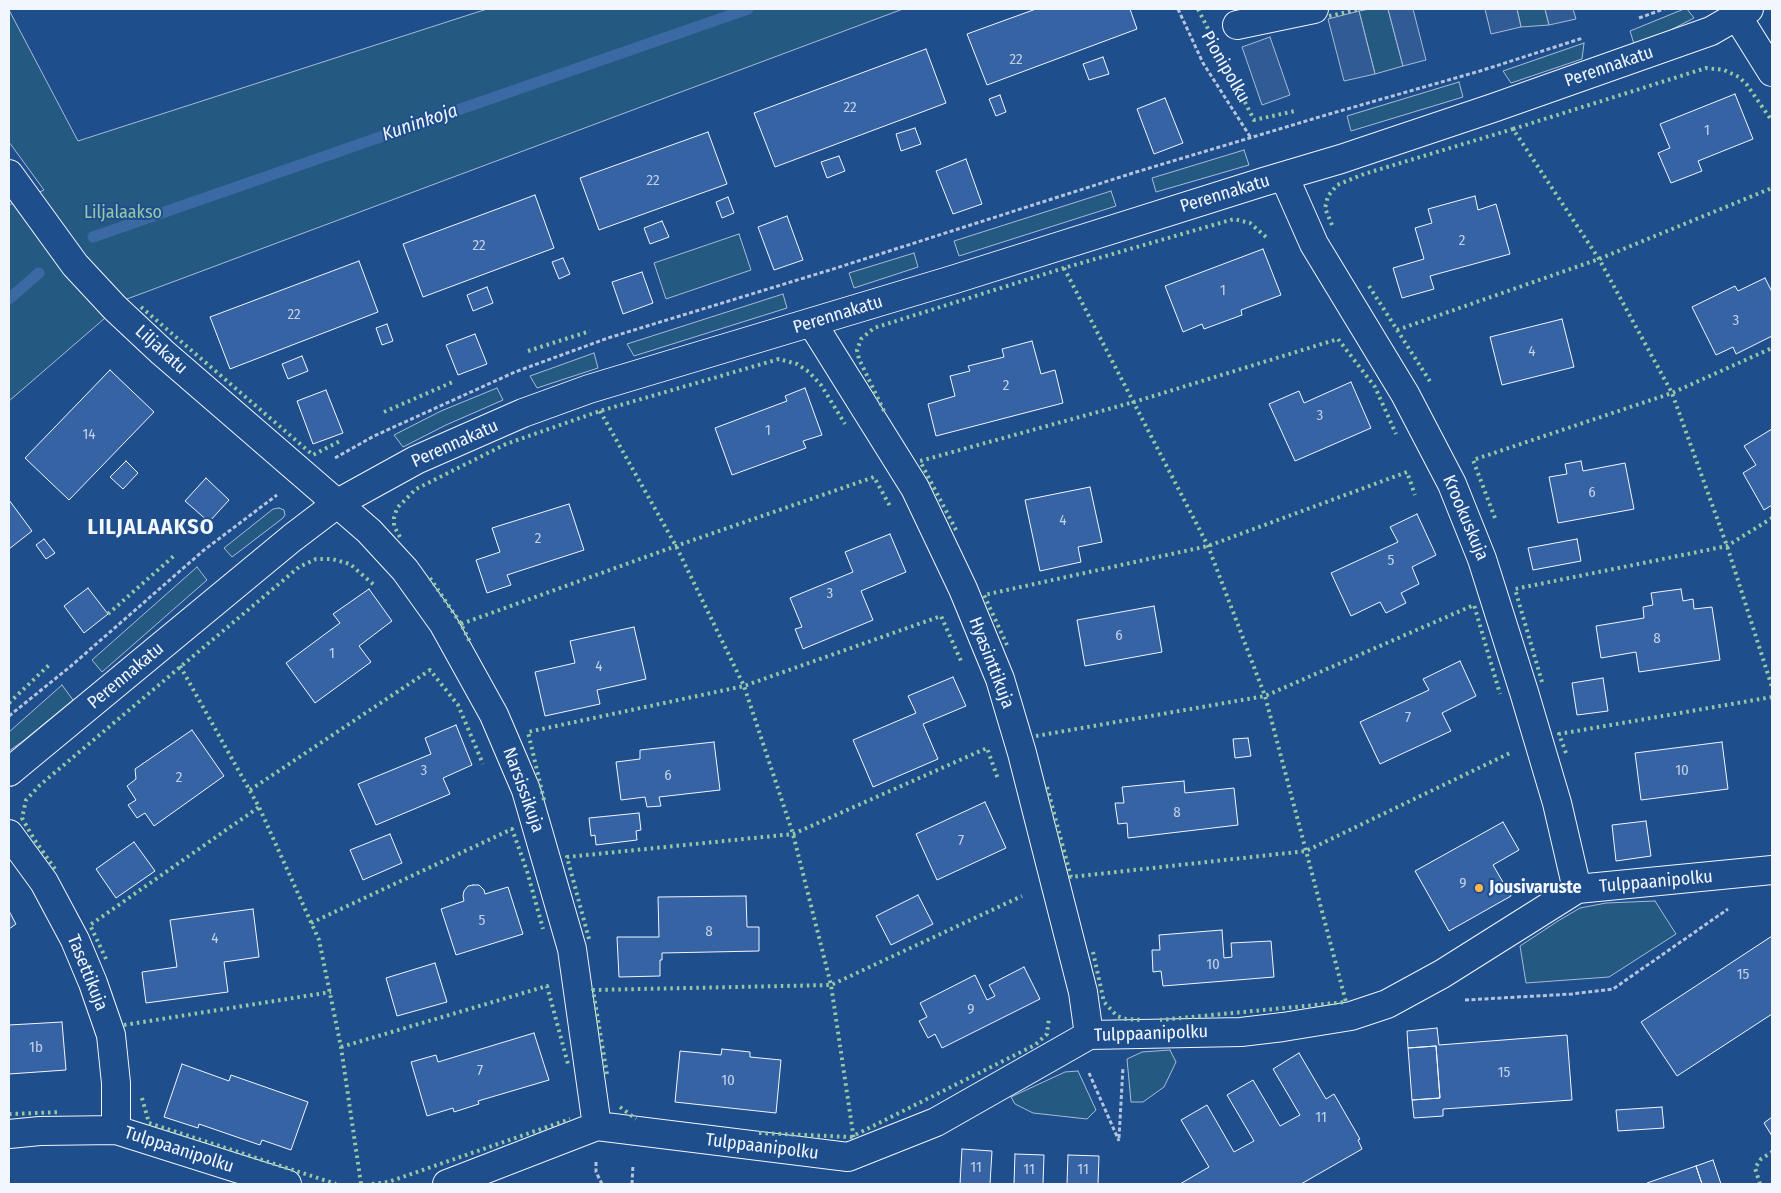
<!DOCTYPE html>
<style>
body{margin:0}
#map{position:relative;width:1781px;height:1193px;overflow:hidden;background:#1f4e8c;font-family:"Fira Sans Condensed",sans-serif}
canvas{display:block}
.frame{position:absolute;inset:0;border:10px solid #f2f6ff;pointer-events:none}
</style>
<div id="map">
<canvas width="1781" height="1193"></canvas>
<div class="frame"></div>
</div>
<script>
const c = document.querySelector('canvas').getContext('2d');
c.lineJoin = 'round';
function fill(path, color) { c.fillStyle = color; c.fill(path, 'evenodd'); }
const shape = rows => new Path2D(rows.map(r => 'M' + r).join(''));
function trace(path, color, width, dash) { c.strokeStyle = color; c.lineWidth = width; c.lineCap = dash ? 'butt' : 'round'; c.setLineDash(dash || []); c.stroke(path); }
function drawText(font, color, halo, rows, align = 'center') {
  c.font = font + ' "Fira Sans Condensed",sans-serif'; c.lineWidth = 4; c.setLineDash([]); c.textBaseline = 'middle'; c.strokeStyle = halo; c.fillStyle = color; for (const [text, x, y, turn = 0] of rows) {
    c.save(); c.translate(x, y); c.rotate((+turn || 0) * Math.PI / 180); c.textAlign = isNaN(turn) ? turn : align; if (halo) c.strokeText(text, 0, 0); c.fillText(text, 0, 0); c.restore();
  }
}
const green = shape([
 [487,9,903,9,127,299,9,401,9,205,44,190,9,142,9,10,78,141,487,9],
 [1370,9,1388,9,1403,66,1375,74,1359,11,1370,9],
 [1517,9,1545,9,1549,25,1521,27,1517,9],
 [1684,9,1687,9,1694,18,1661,35,1634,44,1630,31,1684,9],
 [1584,43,1582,59,1511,83,1503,71,1584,43],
 [1459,82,1463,97,1351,131,1347,116,1459,82],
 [1244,150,1249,165,1156,192,1152,178,1244,150],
 [1111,191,1116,206,959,256,954,241,1111,191],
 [739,234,751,270,666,299,654,263,739,234],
 [914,253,918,267,854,288,849,273,914,253],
 [783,294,787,308,634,356,627,344,783,294],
 [594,353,598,368,537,388,530,376,594,353],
 [497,388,503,400,446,425,403,447,394,435,441,411,497,388],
 [279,508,284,510,285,515,283,518,232,557,224,548,273,509,279,508],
 [197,567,207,580,102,672,92,660,197,567],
 [62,685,73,700,23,741,9,751,9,732,62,685],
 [1655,901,1676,934,1609,977,1526,983,1520,946,1558,921,1580,908,1606,903,1655,901],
 [1170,1050,1176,1062,1164,1087,1143,1102,1131,1102,1127,1059,1142,1052,1170,1050],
 [1078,1071,1096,1110,1087,1119,1033,1113,1015,1104,1011,1097,1065,1072,1078,1071]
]);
fill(green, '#245a82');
trace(green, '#a8bbd7', 1);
const parking = shape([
 [1388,9,1413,9,1426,60,1403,66,1388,9],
 [1485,9,1517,9,1521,27,1491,34,1485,9],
 [1545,9,1573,9,1576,19,1549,25,1545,9],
 [1359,11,1375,74,1344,81,1328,19,1359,11],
 [1270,37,1290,95,1262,105,1242,47,1270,37]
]);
fill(parking, '#305b95');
trace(parking, '#a8bbd7', 1);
trace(shape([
 [93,237,748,9],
 [9,299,39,273]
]), '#3b69a3', 11);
const building = shape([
 [1036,9,1130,9,1137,29,987,85,967,34,1036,9],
 [926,49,946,103,775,167,754,113,926,49],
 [1103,57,1109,74,1089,80,1083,64,1103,57],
 [1735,94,1753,139,1698,161,1702,171,1671,183,1658,153,1670,148,1660,124,1735,94],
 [1000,95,1006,112,996,116,989,99,1000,95],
 [1165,98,1183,143,1154,154,1137,109,1165,98],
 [915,128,921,144,901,151,896,134,915,128],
 [708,132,727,184,599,230,580,178,708,132],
 [839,156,845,171,827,178,821,162,839,156],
 [966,159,982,204,953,214,936,171,966,159],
 [535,195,554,248,423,297,403,244,535,195],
 [1475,196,1478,210,1496,204,1510,254,1430,276,1434,289,1402,298,1393,268,1424,259,1415,228,1432,223,1428,209,1475,196],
 [728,197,734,213,722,218,716,202,728,197],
 [787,216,803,260,774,270,758,227,787,216],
 [662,221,669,237,650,244,644,228,662,221],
 [1263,249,1281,295,1241,310,1242,315,1204,329,1202,324,1183,332,1165,286,1263,249],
 [563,258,570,274,559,279,552,262,563,258],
 [359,261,378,312,230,369,210,317,359,261],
 [642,272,653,303,623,314,612,282,642,272],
 [1765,278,1772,292,1772,336,1736,354,1733,347,1716,355,1692,307,1735,286,1738,291,1765,278],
 [487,287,493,303,473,311,467,295,487,287],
 [1562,319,1574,367,1502,385,1490,337,1562,319],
 [387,324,393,341,382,345,376,328,387,324],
 [475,334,487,364,458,375,446,345,475,334],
 [1032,341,1041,374,1055,370,1063,403,936,436,928,404,955,396,950,376,970,371,968,366,1004,357,1002,349,1032,341],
 [302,356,308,371,288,379,282,364,302,356],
 [110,370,154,412,69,500,25,458,110,370],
 [1351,382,1371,428,1295,461,1269,404,1299,391,1304,403,1351,382],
 [805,388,822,435,803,441,806,448,732,475,715,428,787,401,785,396,805,388],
 [326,390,343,433,313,444,297,401,326,390],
 [1772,429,1772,505,1764,510,1743,473,1756,465,1744,446,1772,429],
 [126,461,138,473,123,489,110,477,126,461],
 [1581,461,1583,471,1625,463,1634,509,1558,523,1549,477,1567,474,1565,464,1581,461],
 [206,478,229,500,209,522,185,501,206,478],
 [1090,487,1102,542,1078,547,1081,562,1040,571,1025,500,1090,487],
 [9,500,32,531,9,549,9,500],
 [569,504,584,550,507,575,511,585,487,593,476,560,500,552,492,528,569,504],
 [1417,514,1436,555,1412,567,1419,584,1401,593,1406,603,1386,613,1380,602,1351,616,1331,573,1398,542,1390,527,1417,514],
 [890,534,906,572,861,591,873,620,803,649,795,629,802,627,790,598,853,572,845,552,890,534],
 [44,539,55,553,46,559,36,545,44,539],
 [1577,539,1581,561,1533,570,1528,548,1577,539],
 [88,588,108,614,84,633,64,606,88,588],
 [369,589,392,621,359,646,371,662,315,703,286,663,340,623,333,614,369,589],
 [1681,589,1683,601,1693,599,1694,609,1712,607,1720,660,1639,672,1636,652,1601,658,1596,626,1644,618,1643,607,1653,605,1651,593,1681,589],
 [1154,606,1162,652,1085,666,1077,620,1154,606],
 [634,627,646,679,597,690,600,704,545,716,535,672,575,663,570,641,634,627],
 [1460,661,1476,696,1442,713,1451,731,1380,764,1360,722,1429,690,1423,679,1460,661],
 [953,677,966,706,923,724,938,759,873,787,853,740,916,713,908,696,953,677],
 [1603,678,1608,711,1577,715,1572,683,1603,678],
 [456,725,472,765,443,778,450,794,376,825,358,784,431,754,425,738,456,725],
 [192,730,224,776,154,826,145,813,137,818,128,805,136,800,127,786,136,779,135,769,192,730],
 [1248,738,1251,756,1235,758,1233,739,1248,738],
 [714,742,720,790,659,797,661,806,647,807,645,797,621,800,616,762,640,759,640,750,714,742],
 [1722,742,1728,789,1641,800,1635,753,1722,742],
 [1184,781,1185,793,1234,788,1238,825,1128,838,1127,823,1118,824,1115,803,1124,803,1122,787,1184,781],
 [985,802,1006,848,937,880,916,834,985,802],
 [639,813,641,830,636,831,637,840,596,845,595,835,591,836,589,818,639,813],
 [1646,821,1651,856,1616,861,1612,825,1646,821],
 [1503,822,1519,850,1493,865,1511,896,1449,931,1415,871,1503,822],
 [390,834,402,863,363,880,350,850,390,834],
 [134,842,155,871,116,898,96,869,134,842],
 [473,885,479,885,484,890,485,894,508,887,523,934,456,955,441,909,464,901,463,896,464,891,468,886,473,885],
 [918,895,933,924,891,945,876,916,918,895],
 [746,896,747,927,759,927,759,951,662,953,662,960,660,960,660,976,619,977,617,937,659,937,658,897,746,896],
 [253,909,259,957,224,962,228,992,146,1003,142,972,177,967,170,920,253,909],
 [9,911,16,924,9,929,9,911],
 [1222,930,1224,958,1232,957,1231,943,1271,941,1274,977,1163,986,1161,971,1153,972,1152,950,1160,950,1159,935,1222,930],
 [1772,936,1772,1014,1677,1076,1641,1022,1772,936],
 [435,963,447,1002,397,1016,386,978,435,963],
 [1024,967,1040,999,942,1048,935,1034,928,1038,919,1021,927,1017,920,1003,975,975,987,1000,995,996,989,985,1024,967],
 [62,1022,66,1070,9,1074,9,1025,62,1022],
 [1437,1028,1439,1045,1567,1035,1572,1100,1443,1109,1443,1116,1414,1118,1412,1100,1440,1098,1436,1046,1408,1048,1407,1031,1437,1028],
 [534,1033,549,1080,478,1101,479,1104,454,1112,453,1108,427,1116,411,1062,436,1055,438,1062,534,1033],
 [1436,1046,1440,1098,1412,1100,1408,1048,1436,1046],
 [722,1049,750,1052,750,1057,781,1060,776,1113,675,1102,680,1051,721,1055,722,1049],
 [1299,1053,1326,1099,1334,1094,1360,1139,1358,1140,1362,1149,1301,1184,1180,1184,1209,1167,1181,1120,1207,1105,1234,1152,1254,1141,1227,1095,1253,1080,1280,1126,1300,1115,1273,1069,1299,1053],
 [182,1064,229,1081,231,1075,308,1102,291,1150,262,1140,260,1145,199,1124,198,1128,164,1117,182,1064],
 [1662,1107,1664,1128,1618,1131,1616,1110,1662,1107],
 [1772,1117,1772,1136,1764,1123,1772,1117],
 [962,1149,992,1151,990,1184,960,1184,962,1149],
 [1015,1154,1044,1155,1043,1184,1014,1184,1015,1154],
 [1068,1155,1099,1156,1098,1184,1067,1184,1068,1155],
 [1713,1160,1721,1184,1702,1184,1696,1166,1713,1160],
 [1696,1166,1702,1184,1647,1184,1647,1183,1696,1166]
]);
fill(building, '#3563a3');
trace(building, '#f2f6ff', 1);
const minor = shape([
 [1737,16,1772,72],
 [1237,25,1314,9],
 [9,174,75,265,115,308,162,352,369,531,405,570,443,623,494,715,526,790,572,949,597,1126],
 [1284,176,1314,244,1405,394,1452,484,1482,559,1524,692,1557,803,1577,889],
 [812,323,915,488,963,589,1000,679,1022,753,1083,992,1089,1035],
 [9,772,292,538,338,503,416,460,523,413,589,389,952,280,1263,182,1341,159,1493,108,1711,31,1749,9],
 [9,834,44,882,75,940,93,983,111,1035,116,1083,116,1130],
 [9,1134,40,1131,116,1130,287,1184],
 [447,1184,597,1126,848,1157,936,1122,1089,1035,1241,1032,1283,1027,1351,1016,1387,1004,1442,974,1577,889,1772,870]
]);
trace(minor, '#f2f6ff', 30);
trace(shape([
 [1178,9,1203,63,1251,138],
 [1639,18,1664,9],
 [335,458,374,436,515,372,608,338,830,270,1133,173,1326,115,1480,71,1583,38],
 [9,716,71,666,204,550,277,495],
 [1465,1000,1572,994,1613,989,1728,909],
 [1089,1073,1119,1141],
 [1119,1138,1123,1067],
 [596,1162,596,1172,602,1184],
 [632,1184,633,1165]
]), '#b3c4dc', 3, [4, 2.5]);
trace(minor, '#1f4e8c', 28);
trace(shape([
 [1198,9,1254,120,1295,111],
 [1329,16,1362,9],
 [1513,129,1706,68,1724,70,1739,77,1747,85,1772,121],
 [1332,225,1325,208,1328,196,1337,185,1364,174,1513,129,1599,259,1672,393,1727,546,1772,687],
 [1064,268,1208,546,1265,696,1346,1002,1160,1020],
 [1369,286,1431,383],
 [141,307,313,455,342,440],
 [1397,330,1599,259,1772,188],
 [528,351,590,331],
 [600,411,676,546,744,686,793,834,831,985,854,1140],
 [884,411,859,359,857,350,861,339,874,328,1064,268,1234,219,1250,223,1266,237],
 [384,412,455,381],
 [1495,518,1473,460,1672,393,1772,348],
 [956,530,920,461,1134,402,1338,339,1375,387,1396,434],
 [400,537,394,526,394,518,397,508,416,489,506,444,600,411,779,359,797,364,809,372,821,385,845,424],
 [430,578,461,624,470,642],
 [108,614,176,554],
 [461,624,676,546,874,477,891,508],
 [1007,645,984,595,1208,546,1407,472,1415,495],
 [180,666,259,807,319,940,341,1047,361,1184],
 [1542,682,1515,589,1727,546,1772,518],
 [9,703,49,665],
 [1036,736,1265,696,1474,605,1500,694],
 [1566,753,1559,734,1772,697],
 [1047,787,1071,877,1306,851,1510,753],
 [250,790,430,670,458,705,483,764],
 [544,800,528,732,744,686,941,616,961,661],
 [55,869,34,839,22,818,26,800,40,785,299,567,316,559,332,559,350,564,374,585],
 [311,923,512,829,527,871,543,929],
 [589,939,567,857,793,834,987,748,998,779],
 [1093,952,1104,1002,1117,1016,1126,1019,1143,1020],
 [106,959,90,925,259,807],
 [124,1025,331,992],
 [341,1047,547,986,568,1064],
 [607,1074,593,990,831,985,1022,896],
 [142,1098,149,1123,336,1184],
 [620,1107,636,1119],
 [9,1114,61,1112],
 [759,1133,851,1137,1035,1045,1047,1034,1049,1018],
 [372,1184,388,1182,570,1119],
 [1760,1184,1755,1168,1761,1159,1772,1152]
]), '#97c8a6', 4, [2.5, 4]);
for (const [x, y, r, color] of [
 [1479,888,5,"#ffb74d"]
]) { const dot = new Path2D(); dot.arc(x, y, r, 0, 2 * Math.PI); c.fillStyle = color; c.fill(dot); trace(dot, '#1f4e8c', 2); }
drawText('15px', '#c3d1e8', null, [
 ["22",1016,60],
 ["22",850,108],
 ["1",1707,131],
 ["22",653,181],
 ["2",1462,241],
 ["22",479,246],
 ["1",1223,291],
 ["22",294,315],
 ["3",1736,321],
 ["4",1532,352],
 ["2",1006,386],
 ["3",1320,416],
 ["1",768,431],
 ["14",89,435],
 ["6",1592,493],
 ["4",1063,521],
 ["2",538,539],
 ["5",1391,561],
 ["3",830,594],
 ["6",1119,636],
 ["8",1657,639],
 ["1",332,654],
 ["4",599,667],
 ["7",1408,718],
 ["3",424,771],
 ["10",1682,771],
 ["6",668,776],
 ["2",179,778],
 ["8",1177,813],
 ["7",961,841],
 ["9",1463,884],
 ["5",482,921],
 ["8",709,932],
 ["4",215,939],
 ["10",1213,965],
 ["15",1743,975],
 ["9",971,1010],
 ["1b",36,1048],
 ["7",480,1071],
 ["15",1504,1073],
 ["10",728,1081],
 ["11",1321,1118],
 ["11",976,1168],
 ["11",1029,1170],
 ["11",1083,1170]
]);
drawText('18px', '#f2f6ff', '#1f4e8c', [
 ["Pionipolku",1225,67,60],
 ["Perennakatu",1609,67,-19],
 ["Perennakatu",1225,194,-17],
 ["Perennakatu",838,315,-17],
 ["Liljakatu",161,350,42],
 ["Perennakatu",455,444,-24],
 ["Krookuskuja",1465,518,67],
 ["Hyasinttikuja",991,663,69],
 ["Perennakatu",126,676,-40],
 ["Narsissikuja",523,790,70],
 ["Tulppaanipolku",1656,882,-5],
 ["Tasettikuja",87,973,68],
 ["Tulppaanipolku",1151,1034,-2],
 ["Tulppaanipolku",762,1147,7],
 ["Tulppaanipolku",179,1150,18]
]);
drawText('18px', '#97c8a6', '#1f4e8c', [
 ["Liljalaakso",123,213]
]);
drawText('bold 18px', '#f2f6ff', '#1f4e8c', [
 ["Jousivaruste",1489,888]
], 'left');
drawText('italic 19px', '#f2f6ff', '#1f4e8c', [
 ["Kuninkoja",420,123,-19]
]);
c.letterSpacing = '1px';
drawText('bold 22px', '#f2f6ff', '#1f4e8c', [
 ["LILJALAAKSO",151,528]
]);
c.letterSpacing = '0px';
</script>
